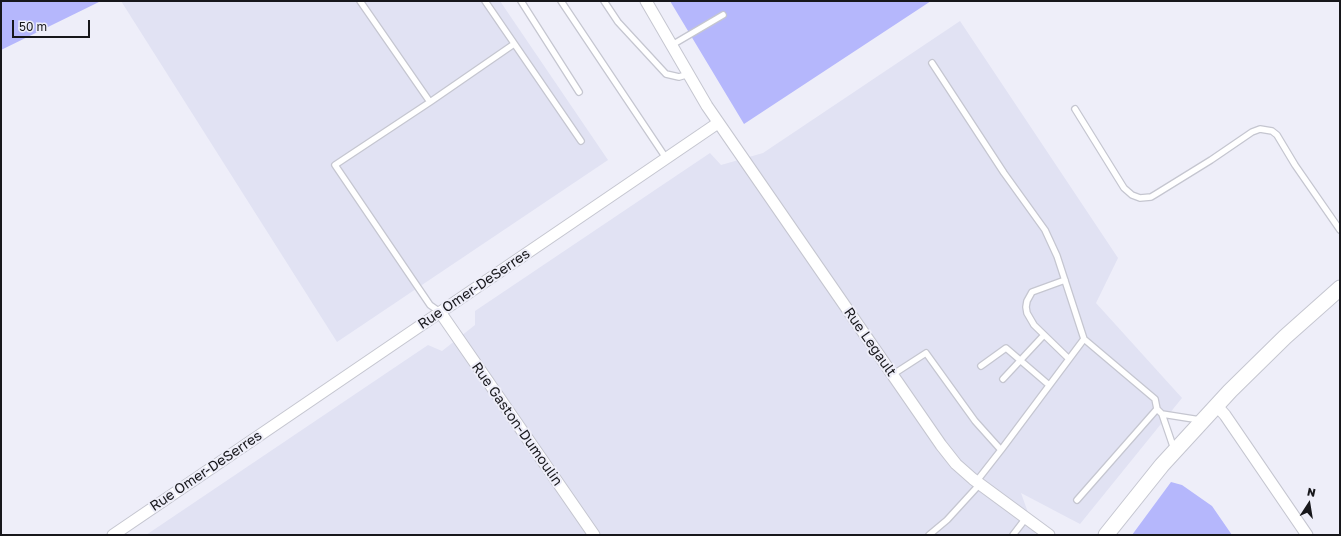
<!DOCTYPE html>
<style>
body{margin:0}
#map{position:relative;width:1341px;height:536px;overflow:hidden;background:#eeeef9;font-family:"Golos Text",sans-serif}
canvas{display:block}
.frame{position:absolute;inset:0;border:2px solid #17171b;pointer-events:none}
.north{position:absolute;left:1289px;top:484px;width:40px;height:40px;-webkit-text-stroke:3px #eeeef9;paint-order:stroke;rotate:12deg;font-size:11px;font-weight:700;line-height:16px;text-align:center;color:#17171b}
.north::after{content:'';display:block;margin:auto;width:14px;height:18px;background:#17171b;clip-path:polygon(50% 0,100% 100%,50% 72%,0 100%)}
.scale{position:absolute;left:12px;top:20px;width:78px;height:18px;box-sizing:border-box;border:2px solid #17171b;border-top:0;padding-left:5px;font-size:12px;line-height:14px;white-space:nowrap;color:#17171b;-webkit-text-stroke:3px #eeeef9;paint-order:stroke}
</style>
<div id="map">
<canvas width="1341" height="536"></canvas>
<div class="frame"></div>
<div class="north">N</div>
<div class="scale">50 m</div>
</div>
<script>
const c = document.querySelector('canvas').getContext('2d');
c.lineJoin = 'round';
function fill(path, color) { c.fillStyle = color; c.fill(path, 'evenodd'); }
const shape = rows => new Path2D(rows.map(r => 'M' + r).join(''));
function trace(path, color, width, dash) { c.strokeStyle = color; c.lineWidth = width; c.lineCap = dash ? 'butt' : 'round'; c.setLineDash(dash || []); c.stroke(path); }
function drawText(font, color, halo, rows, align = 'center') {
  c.font = font + ' "Golos Text",sans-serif'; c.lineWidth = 4; c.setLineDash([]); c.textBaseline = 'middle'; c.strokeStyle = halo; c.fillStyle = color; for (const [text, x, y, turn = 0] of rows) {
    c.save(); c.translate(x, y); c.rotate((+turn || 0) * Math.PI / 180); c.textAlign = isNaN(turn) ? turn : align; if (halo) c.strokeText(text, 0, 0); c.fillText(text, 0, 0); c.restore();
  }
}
fill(shape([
 [121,1,500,1,608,160,337,342],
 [960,21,1118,258,1096,303,1182,398,1080,524,1021,493,1036,535,146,535,428,345,442,351,475,325,475,311,710,153,721,165,763,153]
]), '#e1e2f3');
fill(shape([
 [1,1,101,1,1,50],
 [670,1,931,1,744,124],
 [1171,482,1182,485,1212,506,1232,535,1132,535]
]), '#b5b7fc');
const lane = shape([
 [360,1,430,102,514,44],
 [485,1,581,141],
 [521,1,579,92],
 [561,1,666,158],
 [604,1,618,22,666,74,679,77,689,74],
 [672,45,723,15],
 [932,63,1004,173,1045,230,1057,256,1084,339],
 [430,102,335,165,430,305,440,312],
 [1075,109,1124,188,1132,195,1140,198,1151,197,1156,194,1211,160,1252,132,1260,129,1272,131,1277,135,1295,165,1340,230],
 [1065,280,1032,292,1027,301,1026,307,1027,313,1034,325,1069,359],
 [981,366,1006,348,1049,385],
 [892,375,926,353,975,421,1001,450,976,482],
 [1003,379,1044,335],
 [1174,449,1162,414,1200,420],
 [1001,450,1084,339,1155,399,1157,409],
 [1077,500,1157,409,1162,414],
 [929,535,947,520,979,485],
 [1013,535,1026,518]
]);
const street = shape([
 [646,1,707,106,941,445,956,464,973,479,1049,535],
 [440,312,594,535],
 [1216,405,1225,415,1307,535],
 [113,535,718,123]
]);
const secondary = shape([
 [1106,535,1162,465,1230,391,1285,337,1340,288]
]);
trace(lane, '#c5c6d0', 8);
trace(street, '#c5c6d0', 13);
trace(secondary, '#c5c6d0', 17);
trace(lane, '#fff', 5.5);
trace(street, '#fff', 11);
trace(secondary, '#fff', 15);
drawText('14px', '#17171b', '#eeeef9', [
 ["Rue Omer-DeSerres",474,289,-34],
 ["Rue Legault",870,342,55],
 ["Rue Gaston-Dumoulin",517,424,55],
 ["Rue Omer-DeSerres",206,471,-34]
]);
</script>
